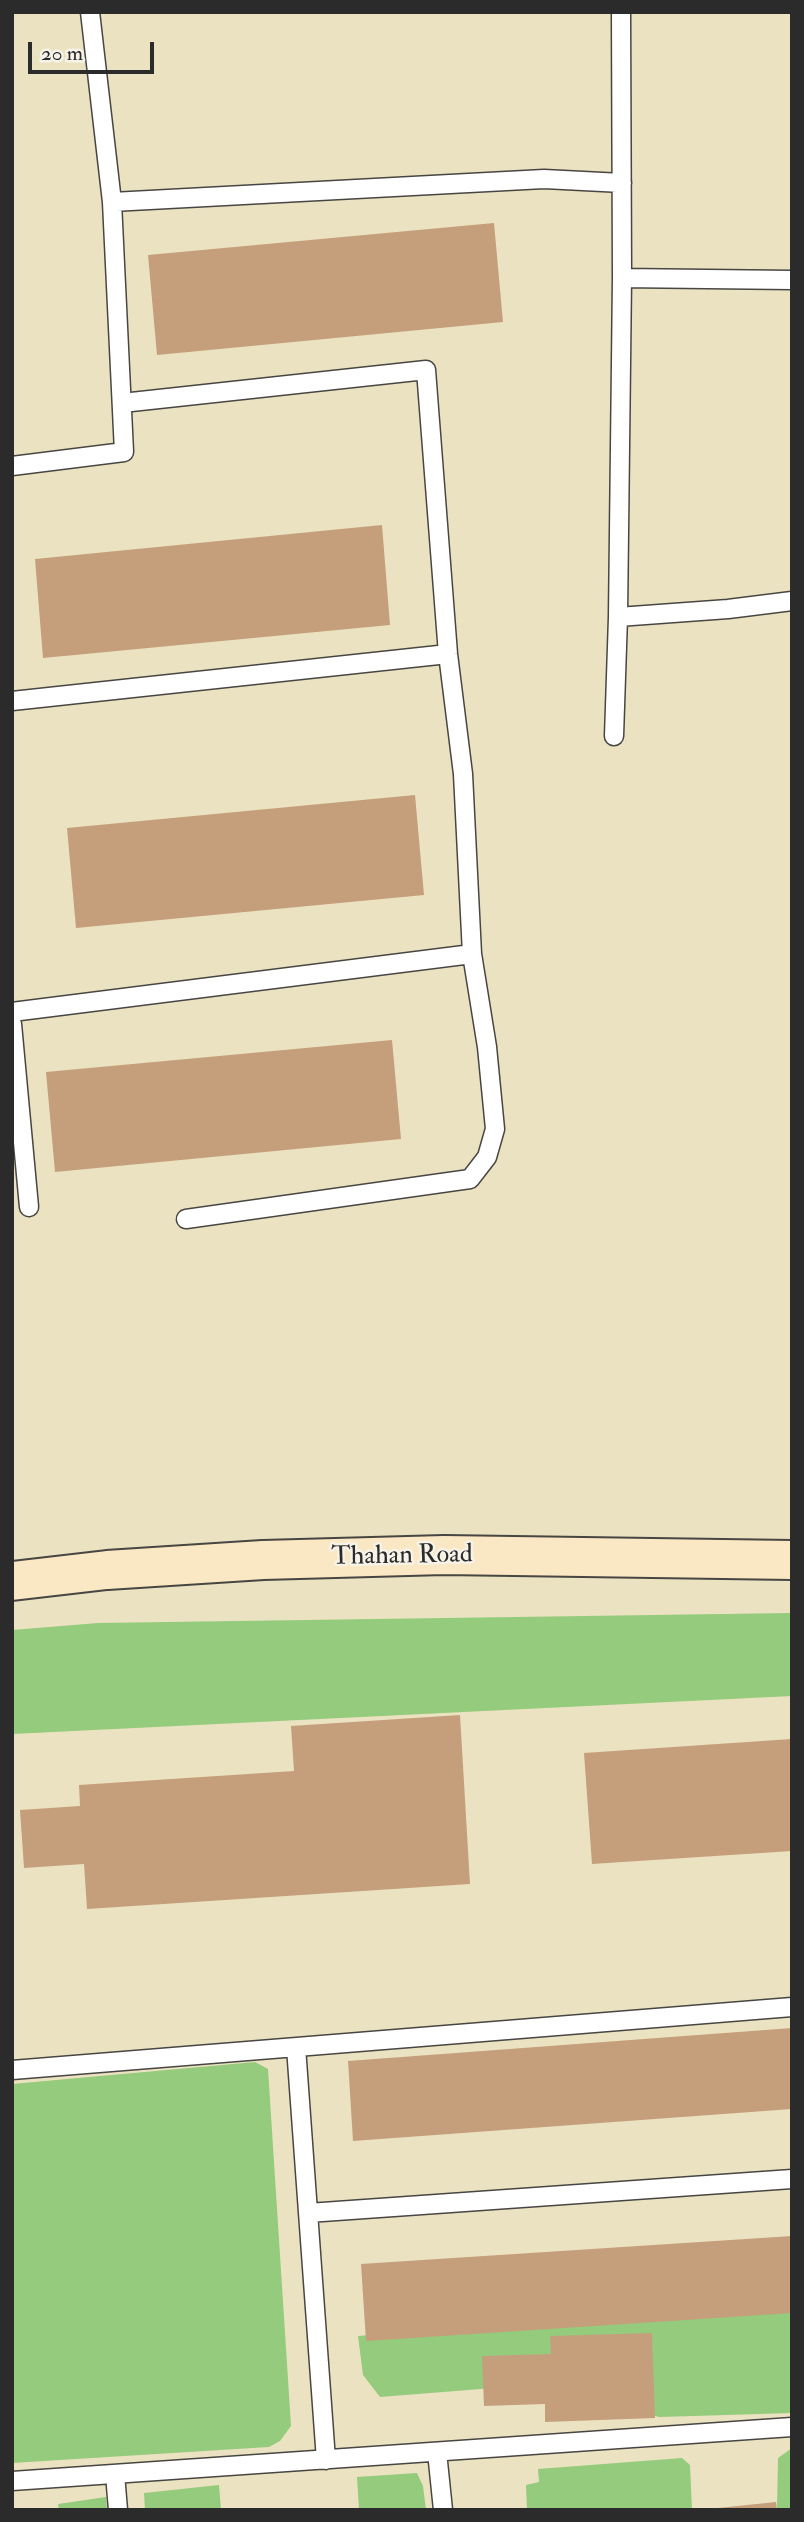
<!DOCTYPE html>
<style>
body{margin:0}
#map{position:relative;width:804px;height:2522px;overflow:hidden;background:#ebe2c1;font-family:"IM FELL Double Pica",serif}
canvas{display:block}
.frame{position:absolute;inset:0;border:14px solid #2b2b2b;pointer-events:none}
.scale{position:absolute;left:28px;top:42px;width:126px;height:32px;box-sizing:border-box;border:4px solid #2b2b2b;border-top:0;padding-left:9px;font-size:21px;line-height:24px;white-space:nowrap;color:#2b2b2b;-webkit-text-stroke:5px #f7f3e8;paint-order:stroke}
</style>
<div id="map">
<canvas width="804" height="2522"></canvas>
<div class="frame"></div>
<div class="scale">20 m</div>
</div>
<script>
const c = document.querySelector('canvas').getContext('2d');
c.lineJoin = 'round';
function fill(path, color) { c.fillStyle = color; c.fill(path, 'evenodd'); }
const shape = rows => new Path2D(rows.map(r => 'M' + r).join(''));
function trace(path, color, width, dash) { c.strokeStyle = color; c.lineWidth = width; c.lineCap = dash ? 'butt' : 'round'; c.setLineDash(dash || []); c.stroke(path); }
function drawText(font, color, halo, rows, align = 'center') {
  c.font = font + ' "IM FELL Double Pica",serif'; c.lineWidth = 5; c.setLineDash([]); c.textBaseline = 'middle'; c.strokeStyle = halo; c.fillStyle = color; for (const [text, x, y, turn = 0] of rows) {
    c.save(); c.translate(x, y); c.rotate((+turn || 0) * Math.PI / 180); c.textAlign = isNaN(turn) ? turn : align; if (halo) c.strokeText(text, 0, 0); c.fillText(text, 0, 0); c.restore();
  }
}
fill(shape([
 [792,1613,792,1696,12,1734,12,1630,98,1623],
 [255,2062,268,2069,291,2426,280,2441,269,2447,12,2463,12,2084],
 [792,2300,792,2413,659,2417,544,2384,380,2397,363,2375,358,2336],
 [792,2448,792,2510,777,2510,778,2458],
 [682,2458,690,2465,692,2510,527,2510,526,2485,539,2482,538,2469],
 [417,2473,423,2486,426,2510,359,2510,357,2477],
 [219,2485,221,2510,145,2510,144,2493],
 [106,2497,107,2510,59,2510,58,2504]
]), '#94cb7d');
fill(shape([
 [494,223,503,322,157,355,148,255],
 [382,525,390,625,43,658,35,559],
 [415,795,424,895,76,928,67,828],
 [392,1040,401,1139,55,1172,46,1072],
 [460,1715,470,1884,87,1909,84,1864,24,1868,20,1810,80,1806,79,1785,294,1771,291,1726],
 [792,1739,792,1851,592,1864,584,1753],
 [792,2028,792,2109,353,2141,348,2061],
 [792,2236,792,2313,366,2341,361,2264],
 [652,2333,655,2418,545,2422,545,2404,484,2406,482,2356,551,2354,550,2336],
 [776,2502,777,2510,718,2510,718,2508]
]), '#c59f7b');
const lane = shape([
 [112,202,544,179,622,183],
 [622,278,792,280],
 [122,403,426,370,448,654,463,774,472,954,487,1047,495,1129,487,1157,470,1179,186,1219],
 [12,466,124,452,112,202,90,12],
 [618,617,728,609,792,601],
 [12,701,448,654],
 [614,736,618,617,622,278,621,12],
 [12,1012,472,954],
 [12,1024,29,1207],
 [296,2047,326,2460],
 [12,2070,792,2007],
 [308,2213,792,2179],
 [437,2452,443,2510],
 [115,2474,118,2510],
 [12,2481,792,2427]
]);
const secondary = shape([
 [12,1581,107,1570,263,1560,444,1555,792,1560]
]);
trace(lane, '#484642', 21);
trace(secondary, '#484642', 42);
trace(lane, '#fff', 18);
trace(secondary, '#fae7c3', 38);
drawText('26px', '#2b2b2b', '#f7f3e8', [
 ["Thahan Road",402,1557,-1]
]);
</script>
